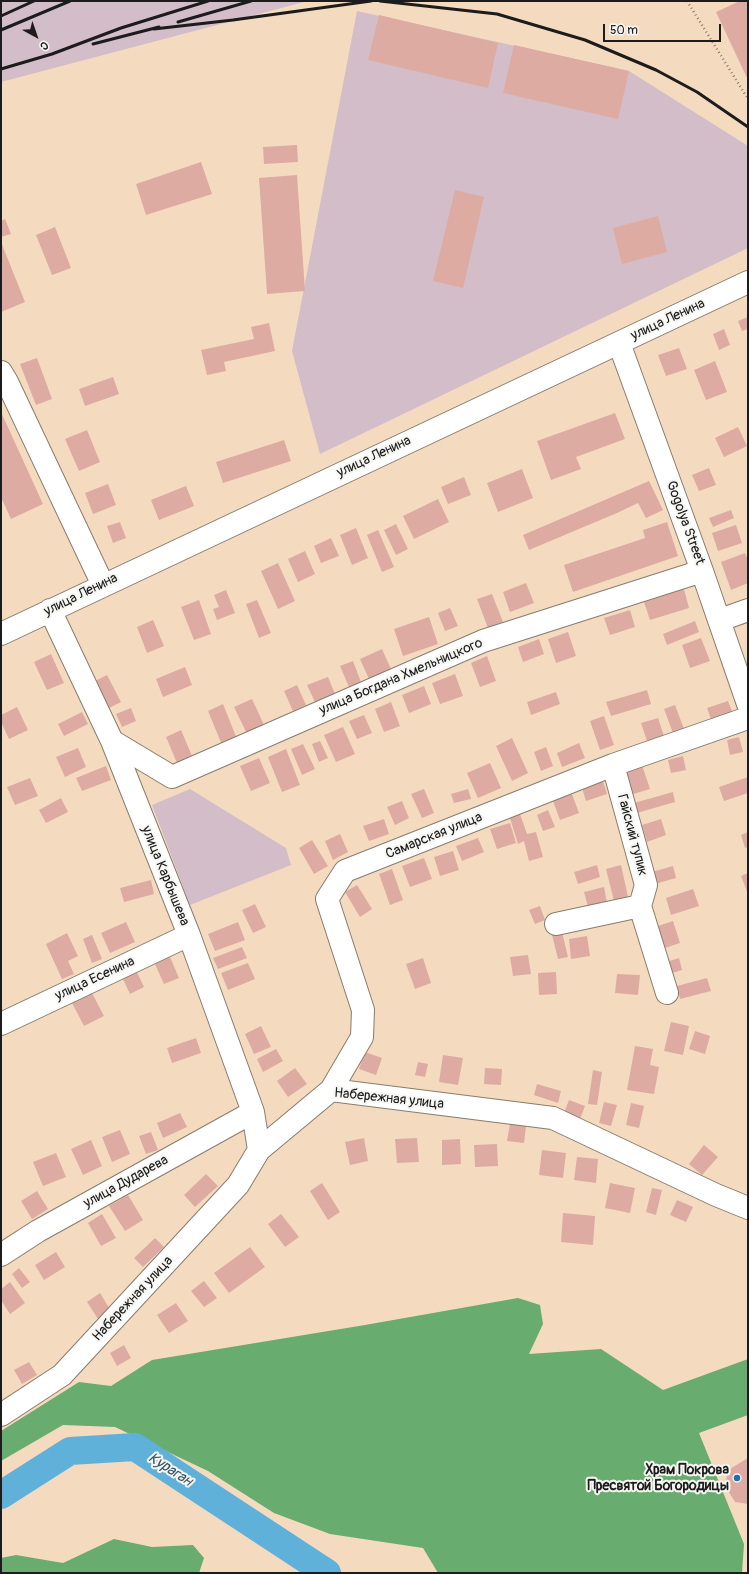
<!DOCTYPE html>
<meta charset="utf-8">
<style>
body{margin:0}
#map{position:relative;width:749px;height:1574px;overflow:hidden;background:#f4dbbf;font-family:Pangolin,sans-serif}
canvas{display:block}
.frame{position:absolute;inset:0;border:2px solid #1c1c1c;pointer-events:none}
.north{position:absolute;left:16px;top:16px;width:40px;height:40px;-webkit-text-stroke:3px #f6f6f2;paint-order:stroke;rotate:140deg;font-size:11px;font-weight:700;line-height:16px;text-align:center;color:#1c1c1c}
.north::after{content:'';display:block;margin:auto;width:14px;height:18px;background:#1c1c1c;clip-path:polygon(50% 0,100% 100%,50% 72%,0 100%)}
.scale{position:absolute;left:603px;top:24px;width:118px;height:18px;box-sizing:border-box;border:2px solid #1c1c1c;border-top:0;padding-left:5px;font-size:12px;line-height:14px;white-space:nowrap;color:#1c1c1c;-webkit-text-stroke:3px #f6f6f2;paint-order:stroke}
</style>
<div id="map">
<canvas width="749" height="1574"></canvas>
<div class="frame"></div>
<div class="north">С</div>
<div class="scale">50 m</div>
</div>
<script>
const c = document.querySelector('canvas').getContext('2d');
c.lineJoin = 'round';
function fill(path, color) { c.fillStyle = color; c.fill(path, 'evenodd'); }
const shape = rows => new Path2D(rows.map(r => 'M' + r).join(''));
function trace(path, color, width, dash) { c.strokeStyle = color; c.lineWidth = width; c.lineCap = dash ? 'butt' : 'round'; c.setLineDash(dash || []); c.stroke(path); }
function drawText(font, color, halo, rows, align = 'center') {
  c.font = font + ' Pangolin,sans-serif'; c.lineWidth = 4; c.setLineDash([]); c.textBaseline = 'middle'; c.strokeStyle = halo; c.fillStyle = color; for (const [text, x, y, turn = 0] of rows) {
    c.save(); c.translate(x, y); c.rotate((+turn || 0) * Math.PI / 180); c.textAlign = isNaN(turn) ? turn : align; if (halo) c.strokeText(text, 0, 0); c.fillText(text, 0, 0); c.restore();
  }
}
fill(shape([
 [1,1,308,1,1,82],
 [357,11,629,71,748,146,748,248,320,454,292,351],
 [190,789,286,848,291,865,190,905,152,805]
]), '#d2bdc8');
fill(shape([
 [518,1298,540,1305,543,1324,529,1354,601,1349,663,1390,748,1359,748,1415,699,1433,744,1544,742,1573,438,1573,423,1548,330,1534,274,1513,208,1471,115,1427,63,1425,1,1461,1,1431,79,1382,111,1386,152,1360,365,1325],
 [114,1539,152,1547,193,1545,204,1558,199,1573,1,1573,1,1558,16,1555,63,1563]
]), '#68ac70');
trace(shape([
 [1,1495,70,1451,135,1447,327,1573]
]), '#5fb1da', 28);
fill(shape([
 [740,1,748,1,748,80,716,12],
 [379,15,498,43,488,88,368,60],
 [514,45,629,71,618,119,503,93],
 [297,145,298,162,264,164,263,147],
 [201,162,212,194,146,215,136,184],
 [297,175,305,291,267,294,259,178],
 [455,190,484,197,463,288,433,281],
 [658,216,667,252,622,264,613,228],
 [5,219,11,234,1,237,1,221],
 [55,227,71,268,52,275,36,235],
 [1,242,25,302,1,312],
 [748,317,748,329,742,331,738,321],
 [269,323,275,351,224,362,226,371,207,375,201,350,254,339,251,327],
 [724,329,730,345,719,350,713,334],
 [679,348,687,369,666,376,658,355],
 [37,358,52,399,36,405,20,364],
 [715,361,727,392,706,400,694,370],
 [113,377,119,394,85,406,79,389],
 [1,412,43,504,11,519,1,497],
 [615,413,625,439,576,457,581,469,551,480,537,441],
 [738,427,747,446,724,457,715,438],
 [87,430,100,462,79,471,65,439],
 [284,440,291,461,223,483,216,462],
 [709,468,716,485,699,491,692,475],
 [522,469,533,498,498,512,487,483],
 [464,477,471,495,448,504,441,487],
 [649,481,663,510,646,518,638,503,617,513,529,550,523,535],
 [108,484,116,505,93,514,85,493],
 [186,486,194,506,159,520,151,500],
 [438,499,449,522,414,539,403,516],
 [731,510,734,518,713,527,709,518],
 [120,522,126,538,113,543,107,526],
 [667,522,678,556,573,592,564,565,645,538,643,530],
 [396,524,408,549,396,555,384,530],
 [736,525,742,543,718,551,712,533],
 [356,528,368,558,352,565,340,535],
 [378,530,394,567,382,572,367,535],
 [331,538,339,556,321,563,314,546],
 [305,551,315,574,298,582,288,559],
 [745,553,748,560,748,583,731,590,721,562],
 [278,563,295,601,278,609,261,571],
 [526,583,534,603,510,612,503,592],
 [684,589,689,608,650,620,644,602],
 [226,590,235,613,217,620,213,609,219,607,214,595],
 [492,594,503,622,488,628,477,599],
 [199,600,211,634,194,640,181,607],
 [257,600,271,633,259,638,246,604],
 [450,608,458,626,445,631,438,613],
 [630,610,635,627,610,635,604,618],
 [429,617,438,644,403,656,394,629],
 [153,620,164,646,147,653,137,627],
 [695,621,699,632,667,645,663,634],
 [568,632,576,656,556,663,548,639],
 [701,638,710,661,690,668,682,645],
 [539,639,544,654,523,662,518,647],
 [382,649,391,669,369,679,360,659],
 [51,654,64,683,47,690,34,662],
 [487,656,496,681,480,687,471,663],
 [353,661,361,682,349,687,340,666],
 [185,667,192,685,163,697,156,679],
 [455,674,463,696,440,704,432,683],
 [107,675,121,702,109,708,95,681],
 [328,677,335,694,315,702,307,685],
 [297,685,306,705,293,711,284,691],
 [424,686,431,704,409,713,402,695],
 [647,690,651,704,611,716,606,702],
 [556,692,560,704,531,715,527,702],
 [252,699,264,725,247,734,234,707],
 [728,701,733,714,712,722,707,708],
 [391,702,400,726,384,732,375,709],
 [223,704,237,739,222,745,208,711],
 [675,705,684,729,673,733,664,709],
 [17,707,28,730,9,739,1,722,1,715],
 [131,708,136,721,122,727,116,714],
 [82,712,88,724,64,736,58,724],
 [364,715,372,733,357,739,349,721],
 [604,716,614,745,600,750,590,721],
 [658,718,664,736,647,741,641,723],
 [343,727,355,754,336,762,324,735],
 [181,730,192,756,177,763,166,737],
 [739,737,743,752,730,755,727,740],
 [512,738,528,773,512,781,496,746],
 [320,741,328,758,319,762,312,744],
 [579,743,585,758,562,767,557,753],
 [303,744,315,769,302,775,291,749],
 [546,747,553,766,541,771,534,752],
 [78,748,86,767,65,777,56,757],
 [286,749,300,785,282,792,268,757],
 [683,756,686,770,671,773,668,760],
 [259,758,270,783,251,791,240,766],
 [490,763,501,788,478,798,467,773],
 [642,765,650,789,630,795,623,771],
 [106,766,111,780,82,791,76,778],
 [748,777,748,793,724,801,719,787],
 [30,778,38,796,15,805,7,787],
 [603,781,607,794,586,801,582,788],
 [424,789,434,813,422,818,411,794],
 [468,789,471,799,454,803,451,794],
 [673,792,675,802,637,813,634,803],
 [572,794,579,813,560,820,553,801],
 [61,798,68,812,46,823,39,810],
 [402,801,409,818,395,825,387,807],
 [548,810,555,827,543,831,537,815],
 [519,811,527,834,536,832,543,857,529,861,524,841,518,844,509,815],
 [384,819,389,834,369,841,363,826],
 [661,819,666,835,647,842,642,825],
 [510,823,516,843,497,849,490,829],
 [748,832,748,847,745,848,741,835],
 [340,834,348,852,333,860,325,841],
 [478,838,484,852,462,861,456,846],
 [312,840,328,866,314,874,299,848],
 [453,851,459,870,440,876,434,857],
 [424,858,432,879,410,887,402,866],
 [597,865,600,877,578,884,574,872],
 [621,865,628,897,614,901,606,869],
 [673,866,676,878,655,884,652,872],
 [392,869,403,900,390,905,379,874],
 [748,873,748,894,741,876],
 [151,880,154,894,124,902,120,888],
 [357,885,372,909,360,917,345,892],
 [604,887,607,903,588,907,584,892],
 [693,889,699,906,671,915,666,898],
 [255,904,266,927,253,933,242,910],
 [540,906,545,920,535,924,529,910],
 [673,921,680,943,659,950,652,928],
 [126,922,135,942,110,953,101,933],
 [238,922,245,940,215,951,208,934],
 [562,932,568,957,558,959,552,935],
 [67,933,78,956,68,961,74,974,62,979,46,944],
 [92,935,102,959,92,963,83,939],
 [587,936,590,956,571,959,569,939],
 [242,947,247,958,218,969,213,958],
 [528,955,531,974,513,976,510,957],
 [170,957,179,978,164,984,155,964],
 [423,958,431,983,415,989,406,964],
 [679,958,682,970,669,974,666,962],
 [248,963,255,979,228,990,221,973],
 [136,970,144,987,130,994,122,977],
 [556,972,557,994,539,995,538,973],
 [617,974,640,975,638,995,615,993],
 [707,978,711,991,680,999,677,986],
 [92,993,104,1016,84,1026,72,1003],
 [671,1022,689,1026,683,1055,664,1051],
 [261,1026,271,1047,254,1054,245,1034],
 [695,1031,710,1036,705,1054,689,1049],
 [196,1038,201,1053,172,1063,167,1048],
 [635,1046,653,1049,650,1065,659,1067,654,1094,627,1090],
 [276,1049,283,1061,263,1072,257,1059],
 [365,1052,382,1058,376,1075,359,1069],
 [443,1055,463,1058,458,1085,439,1082],
 [418,1062,428,1064,425,1077,415,1075],
 [295,1068,307,1084,288,1097,277,1081],
 [485,1068,502,1069,501,1085,484,1084],
 [593,1070,602,1072,597,1105,588,1104],
 [537,1084,561,1091,558,1103,534,1095],
 [569,1100,585,1106,580,1119,564,1113],
 [604,1102,617,1105,611,1126,599,1123],
 [631,1103,644,1106,639,1128,626,1125],
 [180,1113,187,1127,163,1138,157,1123],
 [510,1123,526,1126,524,1143,507,1141],
 [120,1130,130,1154,112,1162,102,1137],
 [151,1132,158,1150,146,1154,139,1136],
 [364,1138,368,1161,350,1165,345,1142],
 [417,1138,419,1162,397,1163,395,1139],
 [460,1139,461,1164,442,1165,442,1140],
 [91,1140,102,1166,83,1175,71,1149],
 [497,1144,498,1166,475,1167,474,1145],
 [704,1145,718,1157,702,1175,689,1164],
 [542,1150,566,1153,563,1178,539,1175],
 [56,1153,66,1177,43,1186,33,1162],
 [577,1157,598,1159,596,1183,574,1180],
 [206,1174,218,1186,195,1207,184,1195],
 [322,1183,340,1212,328,1220,310,1191],
 [610,1183,635,1188,630,1213,605,1208],
 [652,1188,662,1190,656,1215,646,1212],
 [37,1191,48,1209,32,1219,21,1201],
 [128,1195,143,1220,125,1231,109,1206],
 [677,1200,693,1207,686,1222,670,1215],
 [563,1213,595,1216,593,1245,561,1242],
 [102,1214,116,1238,101,1246,88,1223],
 [281,1214,299,1237,285,1247,268,1224],
 [155,1238,164,1247,143,1267,134,1258],
 [250,1247,265,1267,229,1293,214,1273],
 [56,1252,65,1267,44,1280,35,1265],
 [19,1268,30,1282,22,1288,12,1274],
 [204,1281,217,1298,204,1307,191,1291],
 [10,1282,25,1303,10,1314,1,1300,1,1289],
 [100,1293,111,1311,98,1319,87,1302],
 [176,1303,188,1321,169,1333,157,1315],
 [124,1345,131,1358,117,1366,110,1353],
 [29,1362,37,1375,22,1384,14,1370],
 [748,1458,748,1504,735,1502,725,1486,728,1470]
]), '#deaba3');
const minor = shape([
 [619,343,702,571,748,704],
 [1,372,7,382,103,585],
 [50,610,112,741,189,935,253,1112,259,1150],
 [720,620,748,610],
 [1,634,748,282],
 [112,741,172,777,483,641,702,571],
 [640,906,667,993],
 [556,924,640,906,646,885,613,765],
 [1,1024,189,935],
 [331,1090,362,1037,363,1010,327,899,345,871,613,765,748,718],
 [1,1255,38,1231,253,1112],
 [1,1415,62,1375,238,1185,259,1150,331,1090,553,1118,716,1195,748,1208]
]);
trace(minor, '#887c6e', 24);
trace(shape([
 [687,1,748,99]
]), '#887c6e', 2.5, [1, 3]);
trace(minor, '#fff', 22);
trace(shape([
 [380,1,497,14,585,40,656,70,697,92,748,127],
 [1,16,34,1],
 [178,22,251,1],
 [154,29,233,20,371,1],
 [1,30,70,1],
 [93,44,159,27],
 [1,69,52,54,121,28,208,1]
]), '#1c1c1c', 3);
for (const [x, y, r, color] of [
 [737,1478,4,"#1f6fb2"]
]) { const dot = new Path2D(); dot.arc(x, y, r, 0, 2 * Math.PI); c.fillStyle = color; c.fill(dot); trace(dot, '#f6f6f2', 1.5); }
drawText('14px', '#1c1c1c', '#f6f6f2', [
 ["улица Ленина",668,320,-25],
 ["улица Ленина",374,457,-25],
 ["Gogolya Street",685,523,70],
 ["улица Ленина",81,595,-26],
 ["улица Богдана Хмельницкого",401,677,-23],
 ["Гайский тупик",632,835,75],
 ["Самарская улица",434,836,-22],
 ["улица Карбышева",165,876,68],
 ["улица Есенина",95,979,-25],
 ["Набережная улица",389,1099,6],
 ["улица Дударева",126,1182,-29],
 ["Набережная улица",133,1299,-47]
]);
drawText('bold 14px', '#1c1c1c', '#f6f6f2', [
 ["Храм Покрова",729,1470],
 ["Пресвятой Богородицы",729,1486]
], 'right');
drawText('italic 15px', '#375868', '#f6f6f2', [
 ["Кураган",170,1470,33]
]);
</script>
